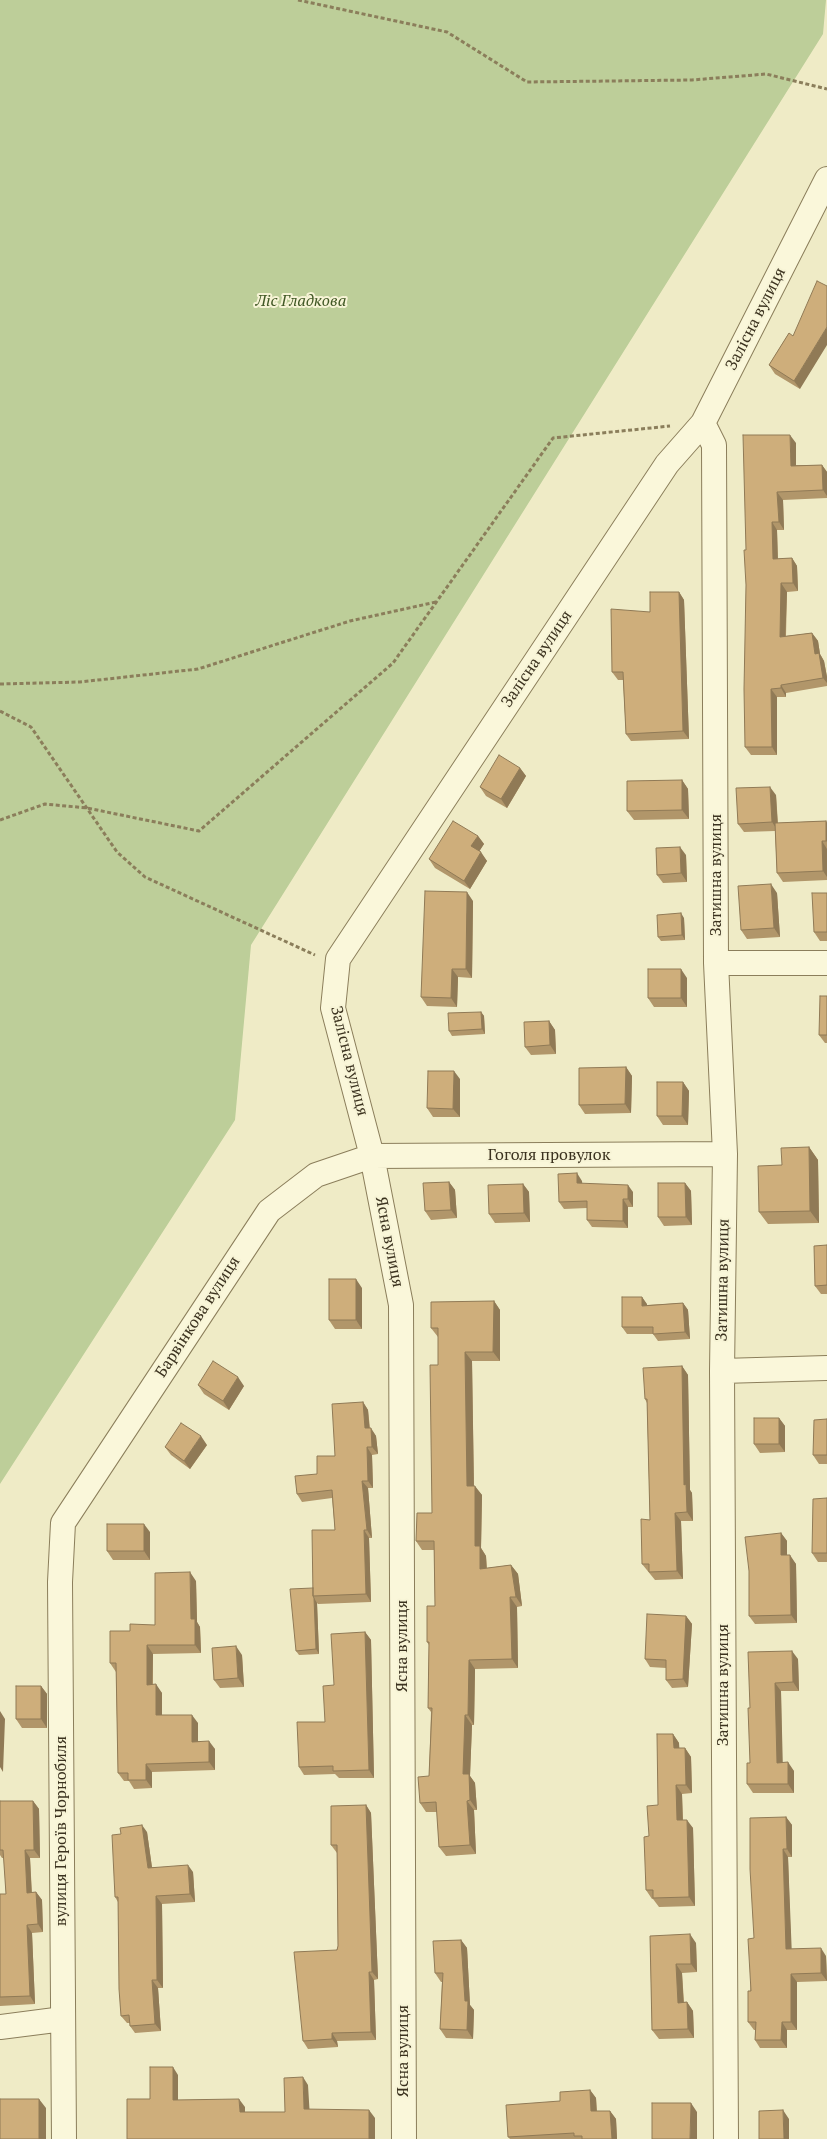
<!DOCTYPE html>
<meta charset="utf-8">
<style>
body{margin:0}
canvas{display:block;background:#efebc6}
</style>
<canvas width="827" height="2139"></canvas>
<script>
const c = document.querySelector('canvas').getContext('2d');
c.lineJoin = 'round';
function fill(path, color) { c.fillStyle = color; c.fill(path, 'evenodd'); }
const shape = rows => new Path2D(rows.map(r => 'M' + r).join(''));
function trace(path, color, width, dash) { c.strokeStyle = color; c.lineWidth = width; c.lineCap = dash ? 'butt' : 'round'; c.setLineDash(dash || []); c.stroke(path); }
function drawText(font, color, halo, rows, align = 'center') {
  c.font = font + ' "PT Serif",serif'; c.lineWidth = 4; c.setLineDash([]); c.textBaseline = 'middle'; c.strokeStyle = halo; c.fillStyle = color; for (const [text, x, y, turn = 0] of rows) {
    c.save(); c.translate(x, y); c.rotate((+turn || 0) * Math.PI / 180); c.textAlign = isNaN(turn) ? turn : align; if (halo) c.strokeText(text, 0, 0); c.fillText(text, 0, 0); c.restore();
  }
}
fill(shape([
 [0,0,826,0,823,34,251,945,235,1120,0,1484]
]), '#bdce99');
const minor = shape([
 [703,423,714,445,716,963,725,1154,722,1371,726,2139],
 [716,963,827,963],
 [722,1371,827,1368],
 [0,2027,63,2019],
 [64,2139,60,1582,63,1523,269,1211,316,1175,372,1156,725,1154],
 [404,2139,401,1305,372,1156,333,1008,338,959,667,464,703,423,827,179]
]);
trace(minor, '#8b7e5b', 26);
trace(shape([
 [298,0,447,32,527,82,692,80,766,74,827,89],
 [0,684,80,682,198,669,350,621,436,602],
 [0,711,31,727,117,852,145,877,315,955],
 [0,820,45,804,87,808,199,831,393,663,553,438,670,426]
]), '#8b7e5b', 3, [4, 2.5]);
trace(minor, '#faf7da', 24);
fill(shape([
 [789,333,800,389,775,374,769,365],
 [796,443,796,465,822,465,827,472,827,498,783,500,784,530,777,530,778,559,792,558,797,566,798,591,787,592,786,636,812,633,818,641,820,654,824,661,827,677,827,686,786,693,786,697,777,697,777,755,751,755,745,747,746,585,746,550],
 [679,592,684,600,689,739,631,741,626,734,623,680,618,680,612,672,650,612],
 [520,768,526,776,507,808,486,796,480,787],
 [682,780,688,789,689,819,634,820,627,811],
 [776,795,778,823,826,821,827,823,827,880,783,882,777,873,775,831,744,832,738,824],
 [478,836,484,844,479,851,487,861,470,889,435,868,429,859],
 [686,855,687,882,663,883,657,875],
 [777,893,780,937,747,939,741,930],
 [827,893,827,941,820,941,814,932],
 [473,901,472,978,458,977,457,1007,427,1006,421,997],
 [684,918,685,940,661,941,658,937],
 [687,978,687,1007,654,1007,648,998],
 [827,996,827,1043,825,1043,819,1035],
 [481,1012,484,1016,485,1034,452,1036,449,1031],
 [549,1021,555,1030,556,1054,531,1055,525,1047],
 [626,1067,632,1076,631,1113,585,1114,579,1105],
 [460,1079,460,1117,433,1117,427,1108],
 [683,1082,689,1091,688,1125,663,1125,657,1116],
 [809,1147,818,1160,819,1223,768,1224,759,1212,782,1165],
 [582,1181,582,1184,633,1192,633,1207,628,1207,628,1228,592,1227,587,1220,587,1208,564,1209,559,1202],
 [449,1182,455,1190,457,1218,431,1220,425,1211],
 [685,1183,691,1191,692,1225,664,1226,658,1217],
 [523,1184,529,1192,530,1222,495,1223,489,1214],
 [827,1245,827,1294,821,1294,815,1286],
 [362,1288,362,1329,335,1329,329,1320],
 [642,1297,647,1305,683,1303,688,1310,690,1339,658,1341,653,1334,627,1334,622,1327],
 [494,1301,500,1310,500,1361,472,1361,474,1486,482,1495,481,1548,486,1556,487,1568,511,1565,518,1574,522,1606,517,1607,518,1668,475,1669,474,1725,472,1725,470,1776,475,1783,477,1810,474,1810,476,1854,446,1856,439,1847,437,1812,426,1812,420,1803,429,1776,431,1712,428,1708,429,1645,427,1642,435,1606,434,1550,422,1550,416,1541,432,1513,438,1365,438,1337,431,1328],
 [682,1366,688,1375,690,1490,692,1493,693,1521,681,1521,683,1579,655,1580,642,1564,650,1520,647,1403,645,1399],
 [198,1385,244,1386,229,1410,204,1394],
 [363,1402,368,1410,370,1428,376,1436,378,1454,372,1455,373,1488,368,1488,372,1538,369,1538,371,1602,318,1604,317,1603,319,1654,299,1655,296,1651,313,1588,335,1530,332,1498,302,1502,297,1494,335,1456],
 [779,1418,785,1426,785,1452,760,1453,754,1444],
 [827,1419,827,1464,819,1464,813,1455],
 [207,1445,190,1469,171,1455,165,1447],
 [827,1498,827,1562,818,1562,812,1553],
 [150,1532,150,1560,113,1560,107,1551],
 [781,1533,787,1541,787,1555,796,1564,797,1623,755,1624,749,1616],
 [196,1581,197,1622,200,1627,201,1653,153,1654,153,1685,162,1693,162,1715,198,1723,198,1741,215,1749,215,1770,152,1772,152,1788,134,1789,129,1781,124,1781,118,1773,116,1672,110,1663,130,1631,155,1625],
 [686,1616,692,1624,688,1687,672,1688,666,1680,666,1668,650,1667,645,1659],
 [365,1632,371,1640,374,1778,339,1778,335,1774,304,1775,299,1767,325,1722,334,1685],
 [242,1655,244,1687,220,1688,214,1680],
 [798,1659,799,1691,781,1691,782,1763,794,1771,794,1793,753,1793,747,1784,750,1763,750,1708],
 [41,1686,47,1694,47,1728,22,1728,16,1719],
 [673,1734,679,1743,679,1748,685,1748,691,1757,692,1793,682,1794,683,1820,693,1828,695,1906,659,1907,653,1899,652,1899,646,1890,649,1836,658,1805],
 [0,1801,33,1801,39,1809,40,1858,30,1858,32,1893,36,1892,42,1900,43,1932,32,1933,35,2004,0,2006,0,1894,6,1894,4,1858,2,1858,0,1855],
 [366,1805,371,1813,378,1979,374,1980,376,2040,337,2041,338,2047,308,2049,303,2041,338,1946,337,1853,331,1845],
 [786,1817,792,1825,792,1857,788,1857,791,1949,826,1956,827,1981,797,1982,797,2030,787,2030,787,2048,760,2048,755,2040,755,2030,754,2030,748,2022,754,1938],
 [147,1832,152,1867,193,1872,195,1902,162,1904,163,1988,158,1988,161,2031,135,2033,130,2026,130,2023,127,2023,121,2016,118,1902,115,1897,121,1834],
 [650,1936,696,1943,697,1972,682,1973,684,2002,687,2002,693,2011,694,2038,659,2039,652,2030],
 [461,1940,467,1948,470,2005,474,2010,473,2039,446,2038,440,2029,442,1982,441,1982,435,1973],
 [590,2090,596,2098,597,2111,610,2111,616,2119,617,2139,510,2139,508,2137,560,2101]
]), '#b1966a');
fill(shape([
 [827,327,827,345,800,389,794,381],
 [790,435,796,443,796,474,791,466],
 [822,465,827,472,827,496,823,490],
 [777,492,783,500,784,530,779,522],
 [772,522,777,530,778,567,773,559],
 [792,558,797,566,798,591,793,583],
 [781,583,787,592,785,645,780,637],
 [679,592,684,600,689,739,683,731],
 [812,633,818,641,820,654,824,661,827,677,827,683,823,678,815,654],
 [781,685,786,693,786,697,781,688],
 [771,689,777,697,777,755,772,747],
 [520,768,526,776,507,808,501,799],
 [682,780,688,789,689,819,682,810],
 [770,787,776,795,778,831,772,822],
 [826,821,827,823,827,842,826,841],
 [478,836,484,844,477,855,471,846],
 [822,841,827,849,827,877,823,871],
 [680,847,686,855,687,882,681,873],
 [481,852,487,861,470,889,464,881],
 [771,884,777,893,780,937,774,928],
 [467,892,473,901,472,978,466,969],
 [681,913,684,918,685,940,682,935],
 [452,969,458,977,457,1007,451,998],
 [681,969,687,978,687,1007,681,998],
 [481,1012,484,1016,485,1034,482,1029],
 [549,1021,555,1030,556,1054,550,1045],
 [626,1067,632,1076,631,1113,625,1104],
 [454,1071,460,1079,460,1117,453,1109],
 [683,1082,689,1091,688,1125,682,1116],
 [809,1147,818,1160,819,1223,810,1211],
 [577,1173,582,1181,583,1191,577,1183],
 [449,1182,455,1190,457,1218,451,1210],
 [685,1183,691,1191,692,1225,686,1217],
 [523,1184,529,1192,530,1222,524,1213],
 [628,1185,633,1192,633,1207,628,1199],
 [623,1199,628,1207,628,1228,623,1221],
 [356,1279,362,1288,362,1329,356,1320],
 [642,1297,647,1304,647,1313,642,1306],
 [494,1301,500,1310,500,1361,493,1352],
 [683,1303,688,1310,690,1339,685,1332],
 [465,1352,472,1361,474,1495,467,1486],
 [682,1366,688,1375,690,1490,692,1493,693,1521,687,1512,684,1485],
 [238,1377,244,1386,229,1410,223,1401],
 [363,1402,368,1410,370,1436,365,1428],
 [779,1418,785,1426,785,1452,779,1444],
 [371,1428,376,1436,378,1454,372,1447],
 [201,1436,207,1445,190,1469,184,1461],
 [367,1447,372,1455,373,1488,368,1481],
 [362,1481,368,1488,372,1538,367,1530],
 [475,1486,482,1495,481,1548,486,1556,487,1579,480,1569,475,1546],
 [675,1513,681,1521,683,1579,677,1571],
 [144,1524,150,1532,150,1560,144,1551],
 [364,1530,369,1538,371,1602,366,1594],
 [781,1533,787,1541,787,1564,781,1555],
 [790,1555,796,1564,797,1623,791,1615],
 [511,1565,518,1574,522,1606,516,1597],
 [190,1572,196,1581,197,1622,200,1627,201,1653,195,1645,191,1619],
 [510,1597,517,1607,518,1668,512,1659],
 [314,1598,317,1603,319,1654,316,1649],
 [686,1616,692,1624,688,1687,683,1679],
 [365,1632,371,1640,374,1778,369,1770],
 [147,1645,153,1654,152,1693,147,1685],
 [236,1646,242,1655,244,1687,238,1678],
 [792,1651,798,1659,799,1691,793,1682],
 [469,1660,475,1669,474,1725,468,1715],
 [775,1683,781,1691,783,1772,777,1763],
 [156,1684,162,1693,162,1723,156,1715],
 [41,1686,47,1694,47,1728,41,1719],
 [0,1711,5,1719,3,1772,0,1767],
 [192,1715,198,1723,198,1750,192,1742],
 [465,1715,472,1725,470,1776,475,1783,477,1810,470,1800,463,1774],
 [673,1734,679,1743,680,1757,674,1748],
 [209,1741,215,1749,215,1770,209,1762],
 [685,1748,691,1757,692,1793,686,1785],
 [788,1762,794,1771,794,1793,788,1784],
 [146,1764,152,1772,152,1788,146,1780],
 [676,1785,682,1794,683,1829,677,1820],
 [33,1801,39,1809,40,1858,34,1850],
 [467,1801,474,1810,476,1854,470,1845],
 [366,1805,371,1813,378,1979,372,1972],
 [786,1817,792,1825,792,1857,787,1849],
 [687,1820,693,1828,695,1906,689,1897],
 [142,1825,147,1832,153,1875,148,1868],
 [783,1849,788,1857,792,1957,786,1949],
 [25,1850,30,1858,32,1901,27,1893],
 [188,1865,193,1872,195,1902,190,1894],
 [36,1892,42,1900,43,1932,38,1924],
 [156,1896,162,1904,163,1988,157,1980],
 [27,1925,32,1933,35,2004,30,1996],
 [690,1934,696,1943,697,1972,691,1964],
 [461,1940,467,1948,470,2005,474,2010,473,2039,467,2030],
 [821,1948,826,1956,827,1981,821,1973],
 [676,1964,682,1973,684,2011,678,2003],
 [369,1972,374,1980,376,2040,371,2032],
 [791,1974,797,1982,797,2030,791,2022],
 [152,1980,158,1988,161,2031,155,2024],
 [687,2002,693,2011,694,2038,688,2029],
 [782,2022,787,2030,787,2048,781,2040],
 [332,2033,337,2041,338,2047,332,2039],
 [173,2067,178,2075,178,2108,173,2100],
 [303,2077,308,2085,310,2118,304,2109],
 [590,2090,596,2098,597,2120,591,2111],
 [39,2099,46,2108,46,2139,39,2139],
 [239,2099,245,2107,245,2120,240,2112],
 [691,2103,697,2112,697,2139,690,2139],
 [369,2110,375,2118,375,2139,369,2139],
 [783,2110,789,2119,789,2139,784,2139],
 [610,2111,616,2119,617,2139,612,2139]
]), '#907a56');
const building = shape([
 [817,281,827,286,827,327,794,381,769,365,789,333,793,336,817,281],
 [743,435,790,435,791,466,822,465,823,490,777,492,779,522,772,522,773,559,792,558,793,583,781,583,780,637,812,633,815,654,819,653,823,678,781,685,781,688,771,689,772,747,745,747,744,689,746,585,744,550,746,550,743,435],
 [650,592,679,592,683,731,626,734,623,672,612,672,611,609,650,612,650,592],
 [499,755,520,768,501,799,480,787,499,755],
 [682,780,682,810,627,811,627,781,682,780],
 [770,787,772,822,738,824,736,788,770,787],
 [453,821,478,836,471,846,481,852,464,881,429,859,453,821],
 [826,821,826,841,822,841,823,871,777,873,775,823,826,821],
 [680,847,681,873,657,875,656,848,680,847],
 [771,884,774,928,741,930,738,886,771,884],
 [425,891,467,892,466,969,452,969,451,998,421,997,425,891],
 [812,893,827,893,827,932,814,932,812,893],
 [681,913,682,935,658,937,657,915,681,913],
 [648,969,681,969,681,998,648,998,648,969],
 [820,996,827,996,827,1035,819,1035,820,996],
 [481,1012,482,1029,449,1031,448,1013,481,1012],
 [549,1021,550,1045,525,1047,524,1022,549,1021],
 [626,1067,625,1104,579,1105,579,1068,626,1067],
 [428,1071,454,1071,453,1109,427,1108,428,1071],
 [657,1082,683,1082,682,1116,657,1116,657,1082],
 [809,1147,810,1211,759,1212,758,1166,782,1165,781,1148,809,1147],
 [577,1173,577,1183,628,1185,628,1199,623,1199,623,1221,587,1220,587,1201,559,1202,558,1174,577,1173],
 [449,1182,451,1210,425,1211,423,1183,449,1182],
 [658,1183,685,1183,686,1217,658,1217,658,1183],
 [523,1184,524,1213,489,1214,488,1185,523,1184],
 [827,1245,827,1285,815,1286,814,1246,827,1245],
 [329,1279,356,1279,356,1320,329,1320,329,1279],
 [622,1297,642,1297,642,1306,683,1303,685,1332,653,1334,653,1327,622,1327,622,1297],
 [494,1301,493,1352,465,1352,467,1486,475,1486,475,1546,480,1546,480,1569,511,1565,516,1597,510,1597,512,1659,469,1660,468,1715,465,1715,463,1774,469,1774,470,1800,467,1801,470,1845,439,1847,436,1802,420,1803,418,1777,429,1776,432,1708,428,1708,429,1642,427,1642,427,1606,435,1606,434,1541,416,1541,417,1513,432,1513,430,1365,438,1365,438,1328,431,1328,431,1302,494,1301],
 [213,1361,238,1377,223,1401,198,1385,213,1361],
 [682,1366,684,1485,686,1484,687,1512,675,1513,677,1571,649,1572,649,1564,642,1564,641,1519,650,1520,647,1399,645,1399,643,1368,682,1366],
 [363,1402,365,1428,371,1428,372,1447,367,1447,368,1481,362,1481,367,1530,364,1530,366,1594,313,1596,312,1530,335,1530,332,1490,297,1494,295,1476,317,1474,317,1456,335,1456,332,1404,363,1402],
 [754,1418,779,1418,779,1444,754,1444,754,1418],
 [827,1419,827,1455,813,1455,814,1420,827,1419],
 [181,1423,201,1436,184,1461,165,1447,181,1423],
 [827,1498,827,1553,812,1553,813,1499,827,1498],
 [107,1524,144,1524,144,1551,107,1551,107,1524],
 [781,1533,781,1555,790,1555,791,1615,749,1616,749,1571,745,1537,781,1533],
 [190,1572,191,1619,195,1619,195,1645,147,1645,147,1685,156,1684,156,1715,192,1715,192,1742,209,1741,209,1762,146,1764,146,1780,128,1780,128,1773,118,1773,116,1663,110,1663,110,1631,130,1631,130,1624,155,1625,155,1573,190,1572],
 [313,1588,313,1596,314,1598,316,1649,296,1651,290,1589,313,1588],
 [647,1614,686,1616,683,1679,666,1680,666,1660,645,1659,647,1614],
 [365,1632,369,1770,333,1771,333,1766,299,1767,297,1722,325,1722,323,1686,334,1685,331,1634,365,1632],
 [236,1646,238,1678,214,1680,212,1648,236,1646],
 [792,1651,793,1682,775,1683,777,1763,788,1762,788,1784,747,1784,747,1763,750,1763,748,1708,750,1708,748,1652,792,1651],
 [16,1686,41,1686,41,1719,16,1719,16,1686],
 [657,1734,673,1734,674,1748,685,1748,686,1785,676,1785,677,1820,687,1820,689,1897,653,1898,653,1890,646,1890,644,1837,649,1836,647,1806,658,1805,657,1734],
 [0,1801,33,1801,34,1850,25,1850,27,1893,36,1892,38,1924,27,1925,30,1996,0,1997,0,1894,6,1894,3,1850,0,1850,0,1801],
 [366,1805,372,1972,369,1972,371,2032,332,2033,332,2039,303,2041,294,1952,337,1950,338,1946,337,1845,331,1845,331,1806,366,1805],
 [786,1817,787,1849,783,1849,786,1949,821,1948,821,1973,791,1974,791,2022,782,2022,781,2040,755,2040,756,2022,748,2022,748,1991,751,1991,748,1939,754,1938,750,1869,750,1818,786,1817],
 [142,1825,148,1868,188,1865,190,1894,156,1896,157,1980,152,1980,155,2024,130,2026,129,2015,121,2016,119,1989,118,1897,115,1897,112,1835,121,1834,120,1828,142,1825],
 [690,1934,691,1964,676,1964,678,2003,687,2002,688,2029,652,2030,650,1936,690,1934],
 [461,1940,465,2001,468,2001,467,2030,440,2029,443,1973,435,1973,433,1941,461,1940],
 [150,2067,173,2067,173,2100,239,2099,240,2112,285,2112,284,2078,303,2077,304,2109,369,2110,369,2139,127,2139,127,2099,150,2099,150,2067],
 [590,2090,591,2111,610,2111,612,2139,582,2139,582,2136,574,2136,574,2133,508,2137,506,2105,560,2101,560,2092,590,2090],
 [0,2099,39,2099,39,2139,0,2139,0,2099],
 [652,2103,691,2103,690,2139,652,2139,652,2103],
 [783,2110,784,2139,759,2139,759,2111,783,2110]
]);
fill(building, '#ceae7b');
trace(building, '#907a56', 1);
drawText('italic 16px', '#415825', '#f7f4d6', [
 ["Ліс Гладкова",301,301]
]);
drawText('16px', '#3b321f', '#f7f4d6', [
 ["Залісна вулиця",756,319,-63],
 ["Залісна вулиця",537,659,-56],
 ["Затишна вулиця",716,875,-90],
 ["Залісна вулиця",349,1061,76],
 ["Гоголя провулок",549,1155],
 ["Ясна вулиця",389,1242,79],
 ["Затишна вулиця",723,1280,-89],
 ["Барвінкова вулиця",198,1317,-57],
 ["Ясна вулиця",402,1646,-90],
 ["Затишна вулиця",723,1685,-90],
 ["вулиця Героїв Чорнобиля",61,1831,-90],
 ["Ясна вулиця",403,2051,-90]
]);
</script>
